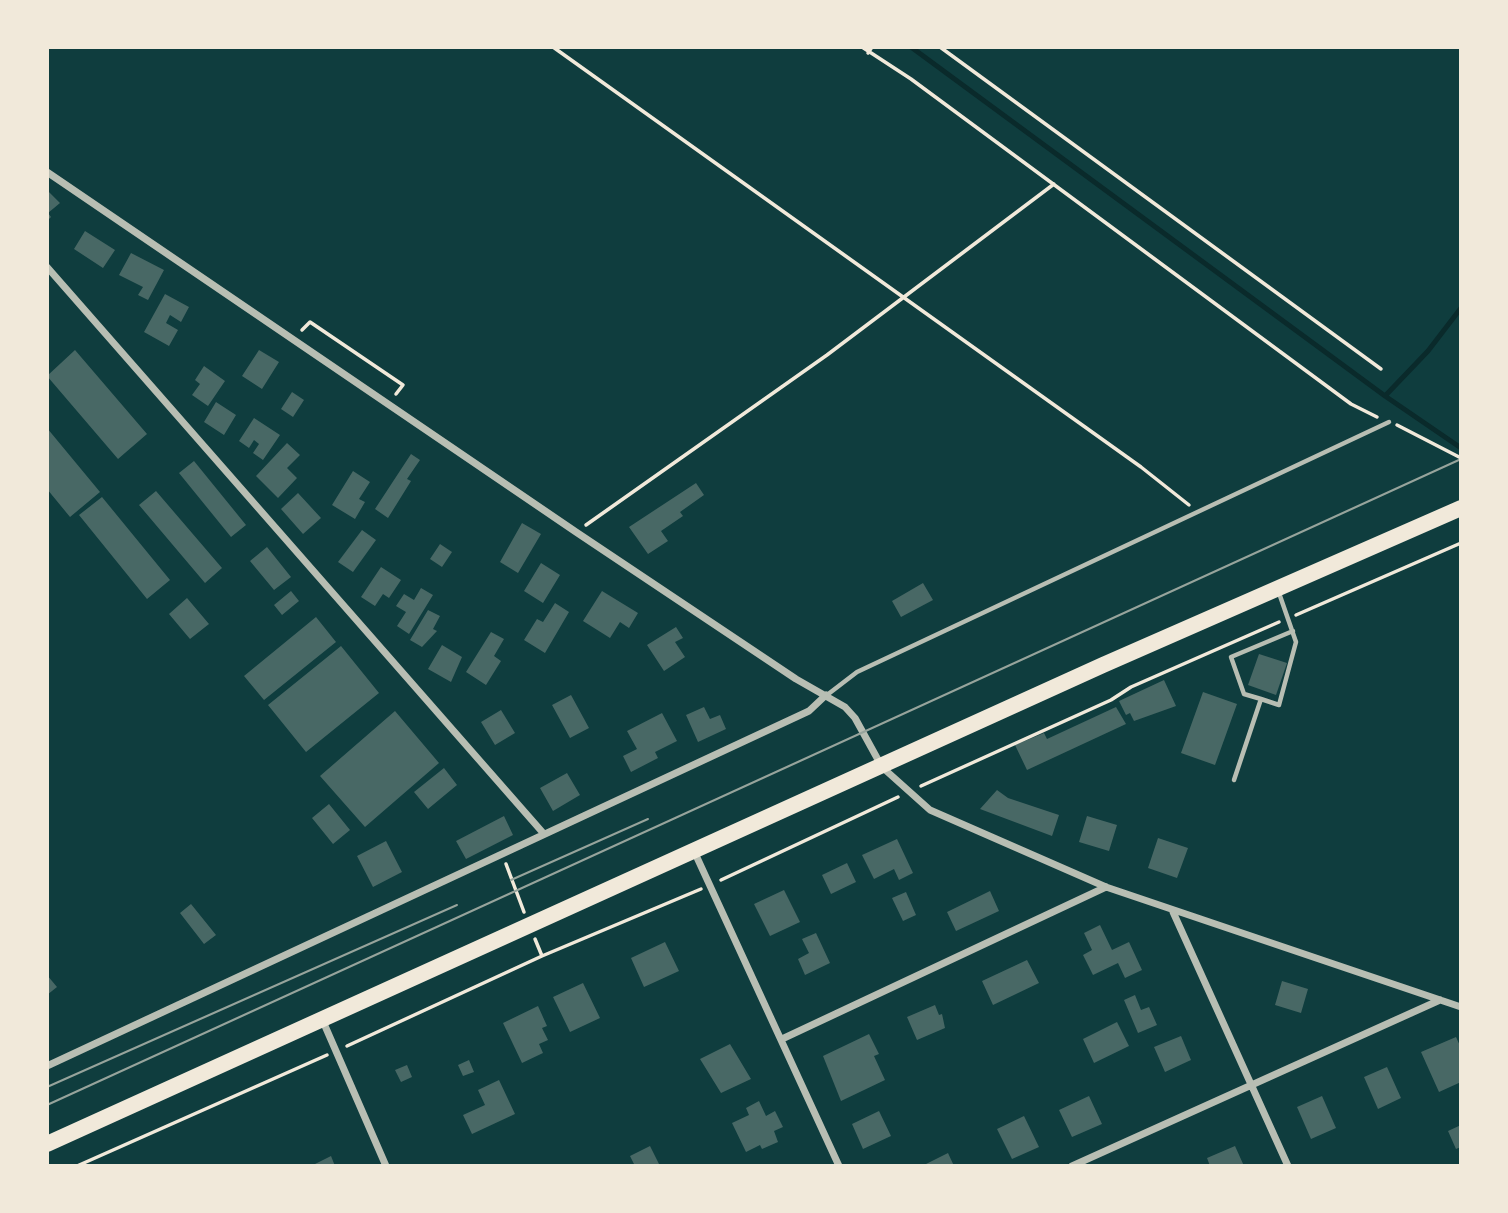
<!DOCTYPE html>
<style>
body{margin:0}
#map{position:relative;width:1508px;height:1213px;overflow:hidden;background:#0f3d3e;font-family:Signika,sans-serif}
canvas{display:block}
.frame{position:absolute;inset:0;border:49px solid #f1e9da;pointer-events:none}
</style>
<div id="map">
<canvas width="1508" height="1213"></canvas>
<div class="frame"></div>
</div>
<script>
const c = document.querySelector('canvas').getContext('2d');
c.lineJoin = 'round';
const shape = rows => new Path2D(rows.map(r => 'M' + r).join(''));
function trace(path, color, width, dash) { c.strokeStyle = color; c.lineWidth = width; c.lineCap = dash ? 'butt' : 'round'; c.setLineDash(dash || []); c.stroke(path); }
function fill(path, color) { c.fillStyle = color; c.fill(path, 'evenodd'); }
trace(shape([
 [911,47,1385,396,1461,448],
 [1385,396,1428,351,1461,308]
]), '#0a2a2b', 5);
fill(shape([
 [47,190,60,203,48,213,51,217,47,221],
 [85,231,115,250,103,268,74,249],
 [131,253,164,270,148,300,138,295,143,287,119,275],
 [165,294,189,307,181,322,170,315,166,323,178,330,169,346,144,332],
 [75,350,147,434,118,459,47,376],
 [259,350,279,362,262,389,242,376],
 [204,366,225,381,208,406,192,395,200,384,195,380],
 [292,392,304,400,293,417,281,409],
 [216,402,236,415,224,435,204,422],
 [254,418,280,435,263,460,253,453,259,444,254,440,249,448,239,441],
 [47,428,100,492,70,517,47,489],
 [287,443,300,455,287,468,297,478,278,498,256,476],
 [411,454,420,460,407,479,411,481,388,518,375,509],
 [194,461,246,525,231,537,179,473],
 [353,471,370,482,359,499,365,502,355,519,332,505],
 [696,483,704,495,680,512,683,516,661,531,668,541,648,554,629,527],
 [156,491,222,568,205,583,139,505],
 [298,493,321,518,303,534,281,509],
 [102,497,170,580,147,599,79,515],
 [522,523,541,534,518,573,500,562],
 [362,530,376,540,353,572,338,562],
 [440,544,452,552,442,567,430,559],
 [267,547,291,577,274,590,250,561],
 [541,563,560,575,543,603,524,591],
 [381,567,401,580,389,598,383,594,375,606,361,597],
 [923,583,933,600,901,617,892,601],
 [421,588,433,595,409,634,397,626,406,612,396,606,404,594,414,600],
 [291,591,299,601,282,615,274,605],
 [602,591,638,613,629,628,620,622,610,638,583,621],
 [187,598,209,624,190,639,169,614],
 [555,603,569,612,545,653,524,640,537,619,543,622],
 [428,610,440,616,433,629,437,631,422,647,410,640],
 [316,617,336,642,264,700,244,676],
 [676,627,683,638,675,642,685,657,664,671,647,645],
 [491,632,504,639,494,656,501,661,486,685,466,672],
 [442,645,462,657,451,682,428,669],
 [341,646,379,693,306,752,268,705],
 [1259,654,1287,663,1276,695,1248,685],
 [1164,680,1176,706,1134,721,1130,713,1126,715,1119,701],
 [1203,692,1237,704,1215,765,1181,753],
 [571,695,589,728,570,738,552,705],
 [704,707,710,719,720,715,726,729,698,742,686,715],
 [1116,707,1126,724,1027,770,1015,745,1044,733,1047,739],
 [501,710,515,733,495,745,481,722],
 [395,711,439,763,365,827,320,776],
 [662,713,677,741,655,752,658,758,631,772,623,756,637,749,627,731],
 [444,768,457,785,428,809,414,792],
 [567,773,580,795,553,811,540,788],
 [997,790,1008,798,1059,815,1052,836,980,809],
 [329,804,350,830,333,844,312,818],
 [504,816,513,835,466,859,456,841],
 [1087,816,1117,825,1109,851,1079,842],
 [1158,838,1188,848,1177,878,1148,868],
 [897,839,913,873,899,880,894,869,874,879,862,855],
 [386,841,402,872,373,887,357,856],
 [847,863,856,882,831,894,822,875],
 [784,890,800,922,770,936,754,904],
 [990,891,999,911,956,931,947,912],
 [906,892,916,915,903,921,892,898],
 [191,904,216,935,204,944,180,913],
 [1100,925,1112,950,1129,942,1142,970,1125,978,1118,963,1093,975,1083,955,1092,950,1084,933],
 [816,933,830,963,805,975,798,959,809,953,802,939],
 [665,942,679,971,644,987,631,958],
 [1027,960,1039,983,993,1005,982,981],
 [47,975,57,987,47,995],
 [1282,981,1308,989,1301,1013,1275,1005],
 [583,983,600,1018,570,1032,553,997],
 [1135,995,1141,1010,1149,1007,1157,1025,1138,1033,1124,1000],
 [935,1005,939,1015,942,1014,945,1028,917,1040,907,1017],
 [538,1006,547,1026,542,1028,548,1040,539,1044,543,1053,522,1063,503,1023],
 [1117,1022,1129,1046,1094,1063,1083,1039],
 [869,1034,879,1054,874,1056,885,1080,841,1101,823,1056],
 [1181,1036,1191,1060,1165,1072,1154,1047],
 [1456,1037,1461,1048,1461,1082,1439,1092,1421,1052],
 [730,1044,751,1079,721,1093,700,1059],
 [469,1060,474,1072,463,1076,458,1065],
 [407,1065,412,1077,401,1082,395,1070],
 [1387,1067,1401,1098,1378,1109,1364,1077],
 [499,1080,515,1114,472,1134,463,1115,485,1105,478,1090],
 [1089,1096,1102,1124,1072,1137,1059,1110],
 [1322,1096,1336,1128,1311,1139,1297,1107],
 [759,1101,766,1116,775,1111,783,1127,774,1131,778,1142,762,1149,760,1145,746,1152,732,1123,749,1115,746,1108],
 [879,1111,891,1136,863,1149,852,1124],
 [1024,1116,1039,1147,1012,1159,997,1129],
 [1461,1125,1461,1147,1456,1149,1448,1131],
 [650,1146,660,1166,635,1166,630,1156],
 [1235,1146,1244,1166,1210,1166,1207,1158],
 [948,1153,954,1166,922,1166],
 [331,1156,335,1166,311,1166]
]), '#486865');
trace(shape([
 [553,47,1141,467,1189,505],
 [862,47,911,79,1351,404,1377,417],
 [940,47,1381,369],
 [868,53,872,47],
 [302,330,310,322,403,385,396,394],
 [1397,425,1461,458],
 [586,525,827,355,1054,184],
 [1296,615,1461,543],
 [921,786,1111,700,1131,687,1279,622],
 [506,864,524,912],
 [721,880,898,797],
 [535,939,542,956],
 [347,1046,542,956,701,889],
 [77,1166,327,1055]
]), '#f1e9da', 3.5);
trace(shape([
 [827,695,857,672,1389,422],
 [1261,699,1244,694,1231,657,1293,631],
 [1234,780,1261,699,1279,705,1296,642,1279,593]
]), '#b8beb3', 4.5);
trace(shape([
 [47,172,576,532,796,679,845,707,855,718,882,767,930,810,1106,887,1461,1007],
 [47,267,544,834],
 [694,851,839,1166],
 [1173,912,1288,1166],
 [322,1019,386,1166],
 [782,1039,1106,887],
 [47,1066,809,711,826,695],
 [1072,1166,1440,1000]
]), '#b8beb3', 7);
trace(shape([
 [47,1144,1103,665,1461,508]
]), '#f1e9da', 16);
trace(shape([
 [511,880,648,819],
 [47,1087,457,905],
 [47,1105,1461,459]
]), '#97a49c', 2);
</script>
